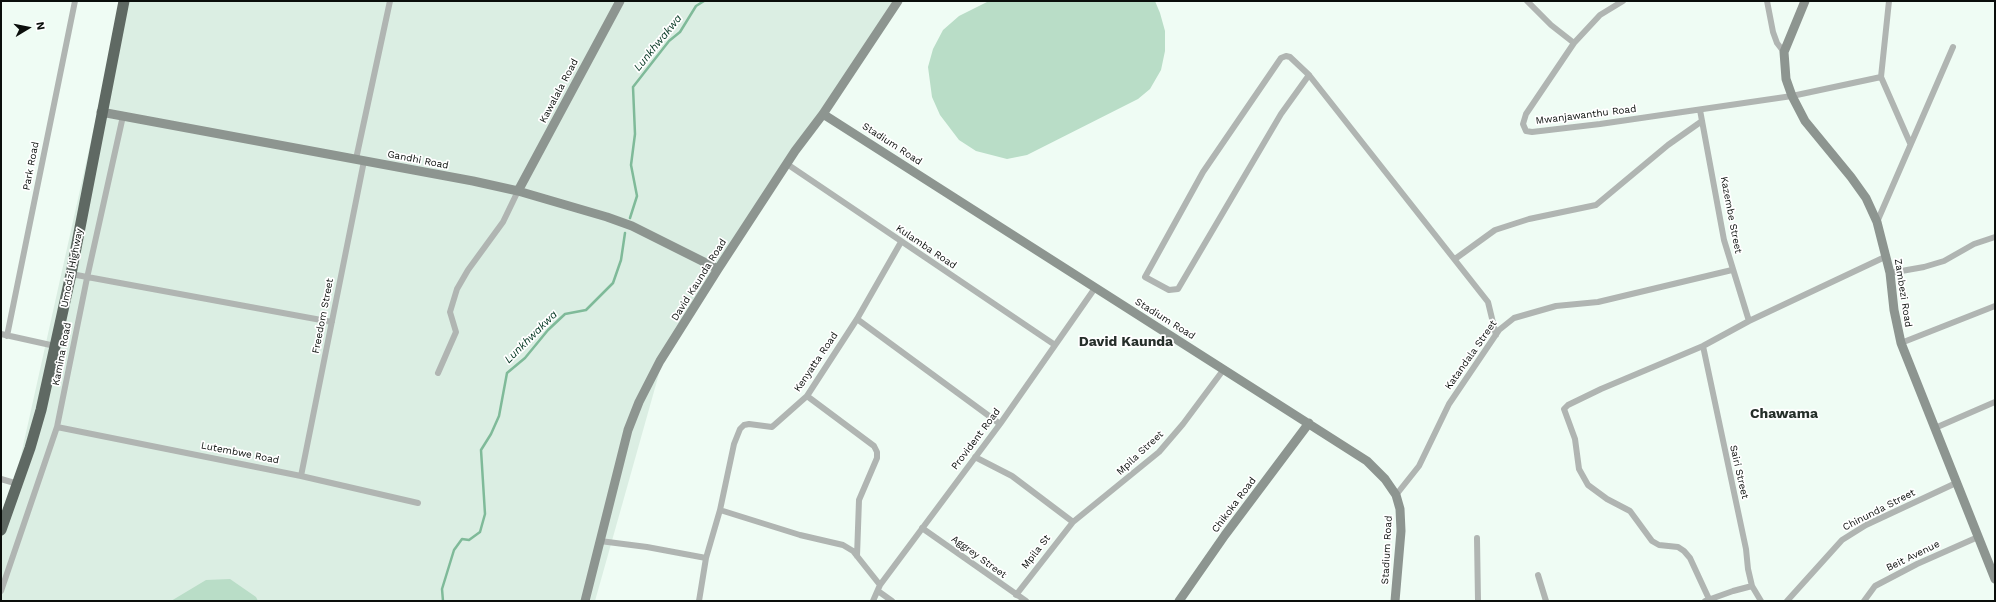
<!DOCTYPE html>
<style>
body{margin:0}
#map{position:relative;width:1996px;height:602px;overflow:hidden;background:#effcf4;font-family:"Work Sans",sans-serif}
canvas{display:block}
.frame{position:absolute;inset:0;border:2px solid #0a0e0b;pointer-events:none}
.north{position:absolute;left:8px;top:8px;width:40px;height:40px;-webkit-text-stroke:3px #fff;paint-order:stroke;rotate:80deg;font-size:11px;font-weight:700;line-height:16px;text-align:center;color:#0a0e0b}
.north::after{content:'';display:block;margin:auto;width:14px;height:18px;background:#0a0e0b;clip-path:polygon(50% 0,100% 100%,50% 72%,0 100%)}
</style>
<div id="map">
<canvas width="1996" height="602"></canvas>
<div class="frame"></div>
<div class="north">N</div>
</div>
<script>
const c = document.querySelector('canvas').getContext('2d');
c.lineJoin = 'round';
function fill(path, color) { c.fillStyle = color; c.fill(path, 'evenodd'); }
const shape = rows => new Path2D(rows.map(r => 'M' + r).join(''));
function trace(path, color, width, dash) { c.strokeStyle = color; c.lineWidth = width; c.lineCap = dash ? 'butt' : 'round'; c.setLineDash(dash || []); c.stroke(path); }
function drawText(font, color, halo, rows, align = 'center') {
  c.font = font + ' "Work Sans",sans-serif'; c.lineWidth = 3.5; c.setLineDash([]); c.textBaseline = 'middle'; c.strokeStyle = halo; c.fillStyle = color; for (const [text, x, y, turn = 0] of rows) {
    c.save(); c.translate(x, y); c.rotate((+turn || 0) * Math.PI / 180); c.textAlign = isNaN(turn) ? turn : align; if (halo) c.strokeText(text, 0, 0); c.fillText(text, 0, 0); c.restore();
  }
}
fill(shape([
 [122,1,893,1,662,363,595,601,1,601,1,519,15,482]
]), '#dbeee3');
fill(shape([
 [989,1,1155,1,1160,13,1165,31,1165,51,1161,70,1150,89,1138,99,1027,155,1007,159,976,151,959,140,940,115,932,97,928,67,933,49,943,30,959,16],
 [230,579,256,597,258,601,171,601,206,580]
]), '#b9ddc7');
trace(shape([
 [630,218,637,196,631,165,635,134,633,87,669,41,680,32,696,6,704,1],
 [443,601,442,589,454,550,462,539,469,540,480,532,485,514,481,450,491,434,499,416,507,373,525,358,548,330,565,314,586,310,613,283,621,260,625,233]
]), '#7fba99', 2.5);
trace(shape([
 [1527,1,1551,25,1574,43],
 [1623,1,1600,15,1574,43,1526,114,1523,124,1526,131,1532,132,1600,124,1792,96,1881,77],
 [1767,1,1773,32,1777,43,1784,52],
 [1889,1,1881,77,1910,143],
 [1309,75,1281,114,1178,289,1169,290,1145,277,1203,172,1281,58,1286,56,1290,57,1309,75,1488,302,1496,335],
 [1700,110,1724,240,1749,321],
 [356,159,390,1],
 [787,164,1055,345],
 [1877,222,1953,47],
 [1455,259,1495,230,1529,219,1596,205,1668,145,1702,121],
 [1890,273,1924,267,1944,261,1974,244,1995,237],
 [71,274,332,322],
 [857,319,1000,424],
 [1,334,55,346],
 [7,336,75,1],
 [1901,343,1995,306],
 [1703,346,1746,549,1748,569,1752,586,1761,601],
 [438,373,456,332,450,312,457,289,468,270,503,222,518,191],
 [807,396,874,446,877,452,877,458,859,500,857,556],
 [57,427,301,476,418,503],
 [1935,428,1995,402],
 [975,457,1012,476,1073,522],
 [301,476,364,161],
 [1,479,18,484],
 [1396,495,1419,466,1449,404,1499,330,1514,318,1556,306,1598,302,1732,270],
 [720,510,800,535,843,545,853,551,880,585],
 [922,528,1026,601],
 [1477,538,1478,601],
 [600,541,647,547,706,558],
 [1538,575,1546,601],
 [1,591,57,427,87,278,123,116],
 [878,591,892,601],
 [1016,595,1073,522,1159,452,1183,424,1224,369],
 [1709,599,1690,558,1684,551,1678,547,1659,545,1652,541,1630,511,1607,499,1588,485,1579,469,1575,439,1564,409,1568,405,1601,389,1703,346,1749,321,1887,256],
 [699,601,706,558,720,510,734,444,740,429,744,425,749,424,772,427,807,396,857,319,901,242],
 [873,601,880,585,1000,424,1095,288],
 [1705,601,1733,591,1752,586],
 [1787,601,1842,540,1866,525,1956,483],
 [1864,601,1875,586,1917,564,1978,537]
]), '#b0b5b2', 6);
trace(shape([
 [1805,1,1784,52,1786,79,1792,96,1805,121,1851,177,1866,198,1877,222,1890,273,1894,310,1901,343,1995,579],
 [101,112,473,181,518,191,607,217,632,226,718,269],
 [823,114,1367,461,1385,479,1396,495,1400,509,1401,531,1395,601],
 [518,191,620,1],
 [585,601,628,430,639,402,660,361,718,269,795,151,823,114,898,1],
 [1179,601,1225,535,1309,423]
]), '#8d9590', 9);
trace(shape([
 [1,530,30,448,41,410,71,274,124,1]
]), '#5f6963', 11);
drawText('10px', '#0a0e0b', '#fff', [
 ["Kawalala Road",559,91,-62],
 ["Mwanjawanthu Road",1586,115,-7],
 ["Stadium Road",892,144,33],
 ["Gandhi Road",418,160,11],
 ["Park Road",31,166,-79],
 ["Kazembe Street",1731,215,79],
 ["Kulamba Road",926,247,34],
 ["Umodzi Highway",72,268,-79],
 ["David Kaunda Road",699,280,-58],
 ["Zambezi Road",1903,293,81],
 ["Freedom Street",323,316,-79],
 ["Stadium Road",1165,319,32],
 ["Kamina Road",62,354,-79],
 ["Katandala Street",1471,355,-55],
 ["Kenyatta Road",816,362,-56],
 ["Provident Road",976,439,-53],
 ["Lutembwe Road",240,453,11],
 ["Mpila Street",1140,453,-43],
 ["Sairi Street",1739,472,77],
 ["Chikoka Road",1234,505,-53],
 ["Chinunda Street",1879,510,-27],
 ["Stadium Road",1387,550,-87],
 ["Mpila St",1036,552,-52],
 ["Beit Avenue",1913,556,-26],
 ["Aggrey Street",979,557,36]
]);
drawText('italic 11px', '#01341f', '#fff', [
 ["Lunkhwakwa",658,43,-51],
 ["Lunkhwakwa",531,337,-45]
]);
drawText('bold 14px', '#262f2a', '#fff', [
 ["David Kaunda",1126,342],
 ["Chawama",1784,414]
]);
</script>
